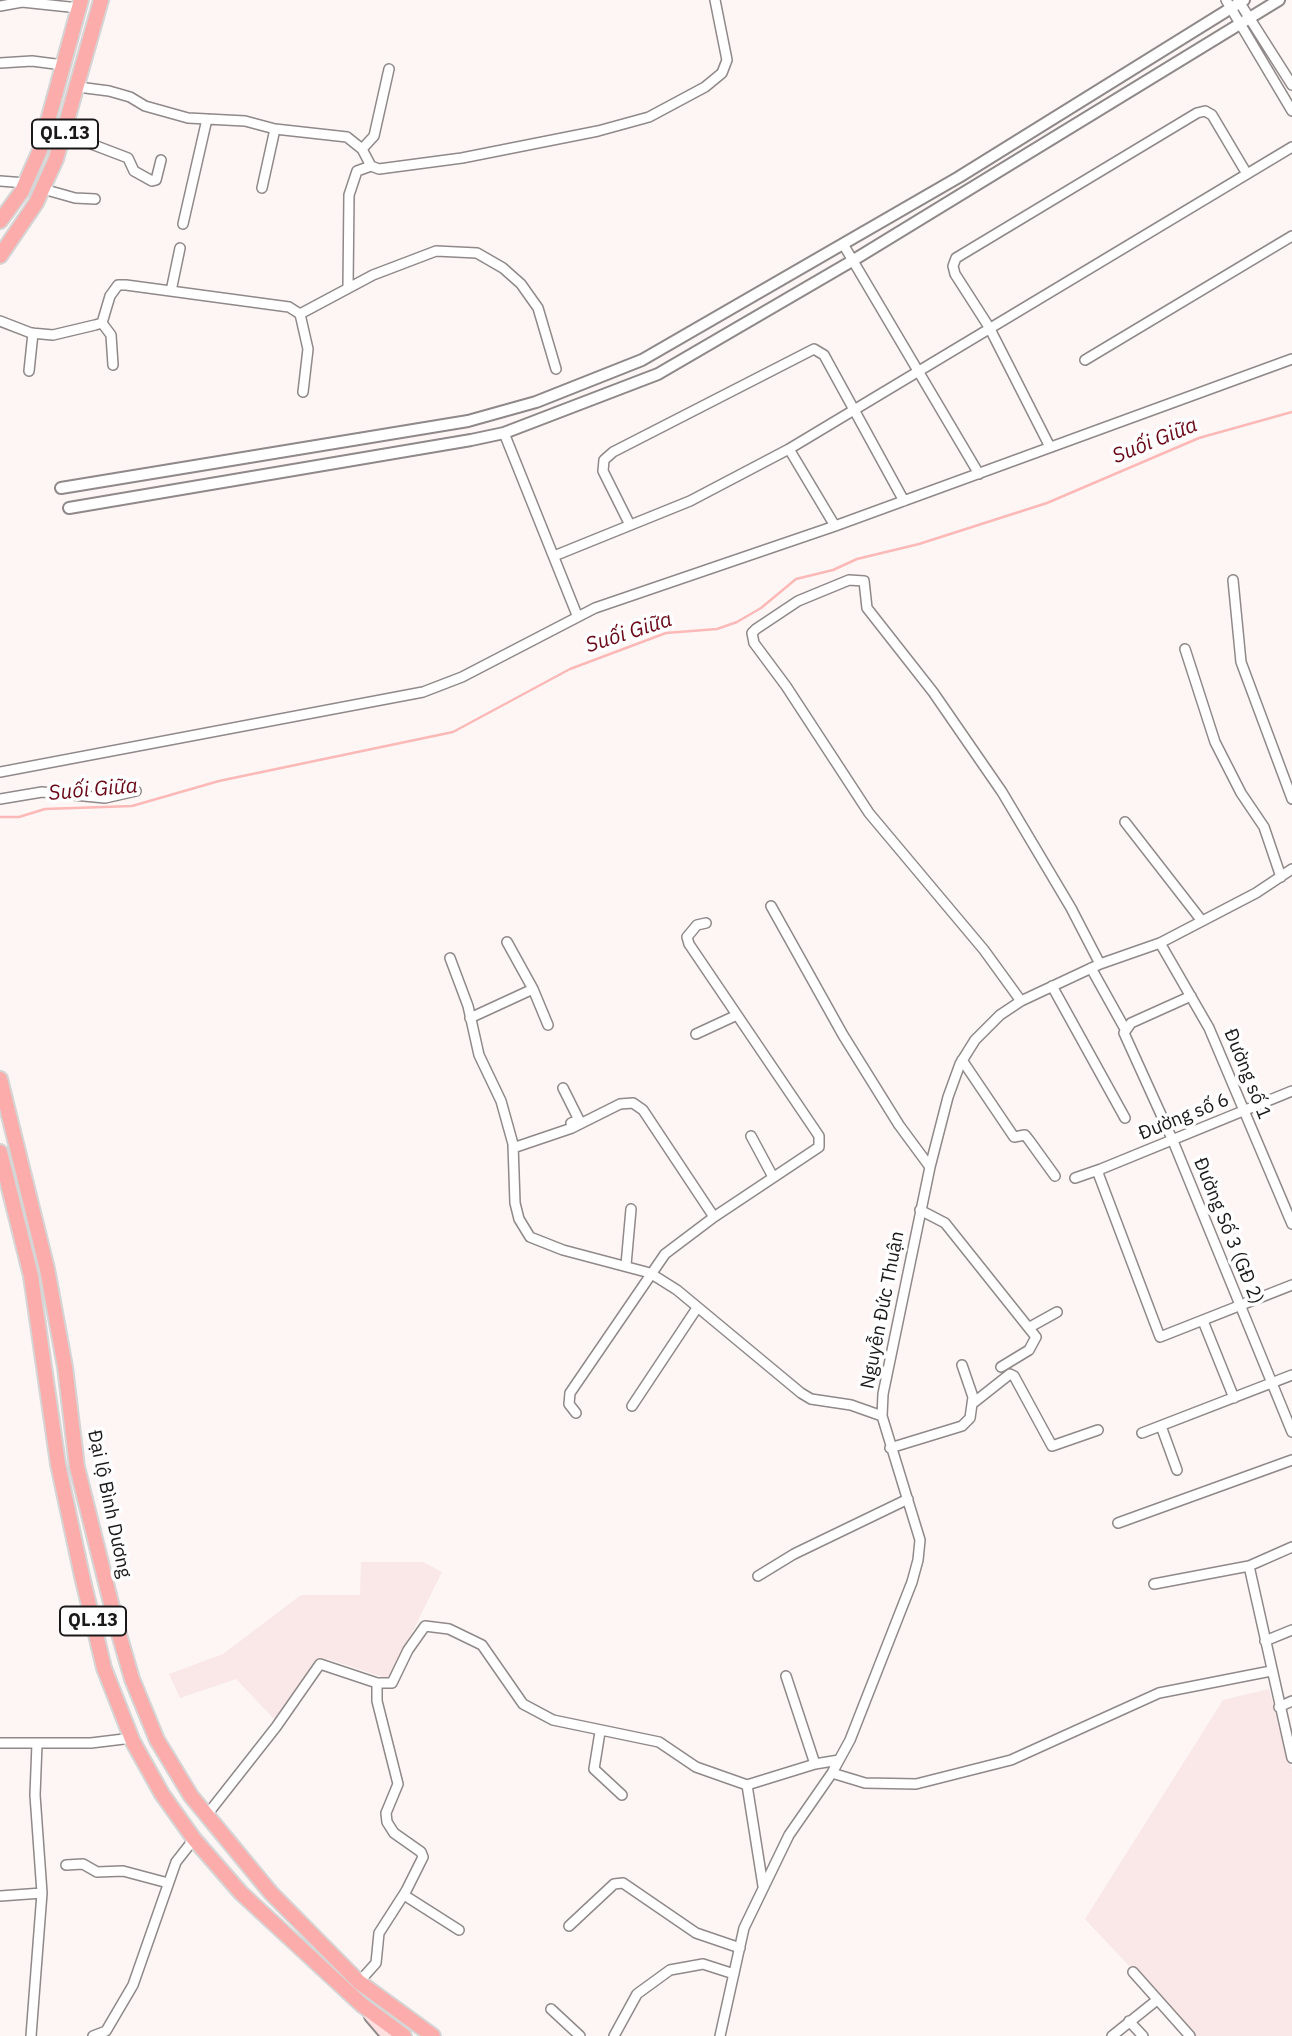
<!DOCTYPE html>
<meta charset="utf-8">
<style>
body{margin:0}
canvas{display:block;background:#fdf6f5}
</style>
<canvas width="1292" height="2036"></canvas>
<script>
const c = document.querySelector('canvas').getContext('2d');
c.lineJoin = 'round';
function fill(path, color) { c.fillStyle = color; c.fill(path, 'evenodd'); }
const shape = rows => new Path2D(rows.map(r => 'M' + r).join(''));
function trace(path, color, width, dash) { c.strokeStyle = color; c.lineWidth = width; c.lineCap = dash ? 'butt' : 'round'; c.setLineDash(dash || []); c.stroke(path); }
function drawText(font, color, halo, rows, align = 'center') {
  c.font = font + ' "IBM Plex Sans",sans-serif'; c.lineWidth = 7; c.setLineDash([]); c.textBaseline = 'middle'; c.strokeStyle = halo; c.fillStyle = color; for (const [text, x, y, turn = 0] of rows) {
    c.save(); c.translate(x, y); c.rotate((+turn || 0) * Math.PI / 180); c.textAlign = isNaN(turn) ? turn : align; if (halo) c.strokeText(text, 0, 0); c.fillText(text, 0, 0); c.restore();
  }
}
fill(shape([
 [361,1562,423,1562,442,1572,389,1679,328,1659,321,1661,278,1723,236,1679,180,1698,169,1674,223,1654,301,1595,360,1595],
 [1269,1689,1292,1770,1292,2036,1195,2036,1085,1919,1223,1700]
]), '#f9e8e7');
trace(shape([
 [0,817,19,817,45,809,132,806,219,781,453,732,570,669,666,633,717,629,737,622,761,608,796,579,833,570,857,559,919,544,1047,503,1199,438,1292,412]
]), '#fcb9b7', 2.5);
const minor = shape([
 [1226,0,1292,111],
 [1238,0,1292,85],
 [0,6,22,2,79,8],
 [0,63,32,61,63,65],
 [78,87,109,91,130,97,145,106,188,118,245,121,275,129,347,137,362,149,371,166,379,169,462,158,598,131,649,117,705,87,722,73,727,60,715,0],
 [65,134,128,158,134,171,152,181,156,180,161,160],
 [362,149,374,136,389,69],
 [0,181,26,183],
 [262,188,275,129],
 [43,189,75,198,95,199],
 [183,224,207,119],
 [843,244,979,474],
 [348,287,349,195,357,171,371,166],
 [171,291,180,248],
 [300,314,373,275,436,251,477,253,503,268,521,284,538,308,556,369],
 [0,321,31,333,53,335,95,325,102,323,110,296,118,285,126,285,289,307,300,314,308,349,303,392],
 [102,323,111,335,113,365],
 [1085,360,1292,236],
 [29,371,33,333],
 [504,433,577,615],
 [1050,447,989,327,955,274,953,266,956,258,1197,113,1205,111,1212,115,1247,174],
 [789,449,835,526],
 [630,525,603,471,604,460,613,452,814,349,824,355,904,501],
 [554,556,690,501,789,449,1292,147],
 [1233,580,1241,662,1292,799],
 [1185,649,1215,742,1241,793,1264,827,1281,877],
 [0,772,423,692,462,677,595,608,835,526,1292,359],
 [0,799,42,792,105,798,136,791],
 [1125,822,1202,921],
 [771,906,843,1035,899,1125,930,1167],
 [507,942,533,989],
 [1160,943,1209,1028,1292,1224],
 [450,958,468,1006,479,1055,501,1101,513,1144,515,1203,519,1219,530,1237,563,1250,650,1273,677,1290,801,1393,811,1399,851,1405,882,1416],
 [1091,968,1125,1029],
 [1052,986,1125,1118],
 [1191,996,1131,1023,1124,1033,1173,1141,1292,1432],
 [1021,1001,984,950,869,813,786,686,754,643,752,633,756,629,798,601,849,580,864,581,867,608,933,692,1002,792,1071,908,1100,964],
 [470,1018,533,989,548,1025],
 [696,1034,737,1015],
 [962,1060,1014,1137,1025,1135,1029,1140,1055,1176],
 [563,1088,579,1120,571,1123],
 [1292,1091,1101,1169,1098,1173,1160,1337,1292,1285],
 [751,1136,773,1177],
 [513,1148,572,1128,620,1104,633,1103,643,1110,714,1217],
 [1075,1178,1101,1169],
 [920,1210,945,1223,1036,1337,1029,1350,1001,1367],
 [626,1265,631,1209],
 [1203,1321,1234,1398],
 [1030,1327,1057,1312],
 [972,1404,1010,1374,1014,1376,1052,1446,1098,1430],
 [632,1406,697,1308],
 [576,1413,569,1404,570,1393,665,1254,714,1217,819,1147,819,1136,689,944,687,937,697,925,706,923],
 [1161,1426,1177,1470],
 [1142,1433,1292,1375],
 [890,1448,962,1426,970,1418,973,1397,962,1365],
 [1118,1523,1292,1460],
 [1249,1566,1292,1758],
 [758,1576,794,1554,908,1499],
 [1154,1584,1249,1566,1292,1547],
 [1265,1641,1292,1630],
 [786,1676,815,1764],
 [1279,1707,1292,1701],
 [600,1732,594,1769,622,1795],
 [0,1743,91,1743,132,1738],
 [832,1773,865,1783,916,1784,1011,1760,1159,1693,1271,1671],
 [206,1816,276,1727,320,1664,377,1683],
 [66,1865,83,1864,97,1872,123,1871,168,1883],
 [763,1886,747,1785,815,1764,839,1760],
 [404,1895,459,1930],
 [0,1896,42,1893],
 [569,1926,614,1884,623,1883,696,1933,740,1948],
 [1133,1972,1190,2036],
 [359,1982,376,1963,379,1933,406,1891,423,1857,421,1852,394,1833,387,1822,386,1813,398,1784,377,1701,377,1683,392,1683,408,1650,425,1626,449,1629,482,1645,523,1704,553,1720,659,1742,696,1767,747,1785],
 [551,2009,580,2036],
 [1129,2021,1143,2036],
 [31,2036,42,1893,35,1795,37,1744],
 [93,2036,106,2031,133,1985,176,1862,194,1839],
 [614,2036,637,1994,670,1970,703,1964,734,1974],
 [720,2036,744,1928,789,1835,832,1773,850,1740,912,1582,918,1560,920,1540,882,1416,883,1394,930,1167,948,1097,960,1064,975,1040,1000,1015,1021,1001,1100,964,1160,943,1256,893,1292,869],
 [1112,2036,1157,2000]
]);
const tertiary = shape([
 [61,488,468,421,536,402,642,360,959,177,1244,0],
 [69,508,471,440,504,433,658,374,852,261,1279,0]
]);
const secondary = shape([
 [371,2016,388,2036]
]);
const trunk = shape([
 [0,221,22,191,40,150,81,0],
 [0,256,36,203,56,159,101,0],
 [0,1079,47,1269,65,1367,77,1467,117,1627,132,1679,157,1740,191,1796,271,1893,359,1982,433,2036],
 [0,1152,31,1276,58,1464,82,1576,104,1668,133,1742,162,1794,194,1839,241,1893,362,2005,404,2036]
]);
trace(minor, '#908989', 12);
trace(tertiary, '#908989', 14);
trace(secondary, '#908989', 16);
trace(trunk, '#d6d5d5', 18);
trace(minor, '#fff', 9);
trace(tertiary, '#fff', 10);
trace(secondary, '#fee0e0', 12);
trace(trunk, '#fcacab', 14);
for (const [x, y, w] of [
 [65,134,66],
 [93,1621,66]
]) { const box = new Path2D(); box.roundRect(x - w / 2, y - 14.5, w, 29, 5); c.fillStyle = '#fff'; c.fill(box); trace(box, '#1a1818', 2); }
drawText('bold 18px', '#1a1818', null, [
 ["QL.13",65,134],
 ["QL.13",93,1621]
]);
drawText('19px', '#1a1818', '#fff', [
 ["Đường số 1",1247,1074,68],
 ["Đường số 6",1184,1117,-22],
 ["Đường Số 3 (GĐ 2)",1228,1231,68],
 ["Nguyễn Đức Thuận",883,1310,-79],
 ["Đại lộ Bình Dương",109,1504,78]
]);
drawText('italic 21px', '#690918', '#fff', [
 ["Suối Giữa",1155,441,-22],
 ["Suối Giữa",629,633,-18],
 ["Suối Giữa",93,790,-5]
]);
</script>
